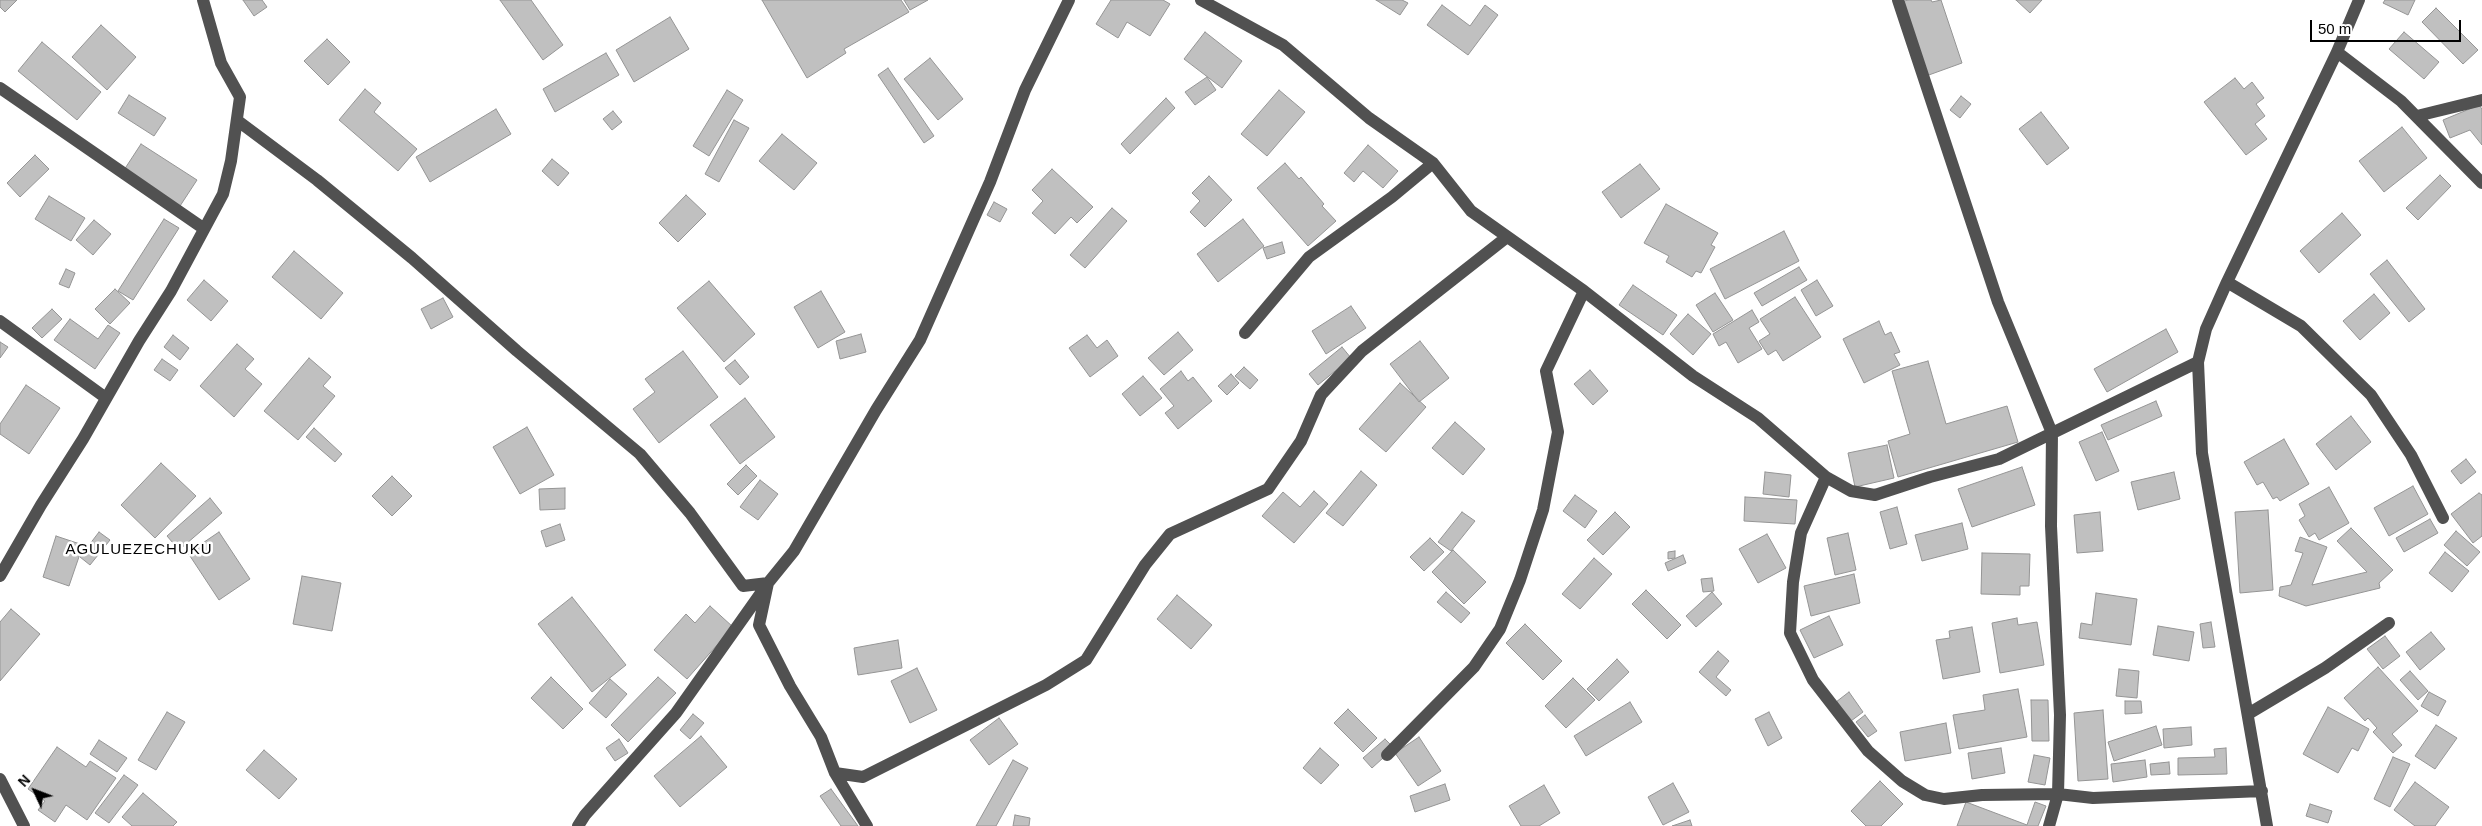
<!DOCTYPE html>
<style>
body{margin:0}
#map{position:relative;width:2482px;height:826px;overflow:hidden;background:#fff;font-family:Helvetica,sans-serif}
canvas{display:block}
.north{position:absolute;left:10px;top:766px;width:50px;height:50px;-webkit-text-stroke:4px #fff;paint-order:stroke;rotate:313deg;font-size:14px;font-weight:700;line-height:20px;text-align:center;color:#000}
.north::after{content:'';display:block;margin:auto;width:18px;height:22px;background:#000;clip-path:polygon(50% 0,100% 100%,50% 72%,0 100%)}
.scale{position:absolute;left:2310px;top:20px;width:151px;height:22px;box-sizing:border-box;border:2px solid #000;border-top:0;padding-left:6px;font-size:15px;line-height:18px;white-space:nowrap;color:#000;-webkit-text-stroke:4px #fff;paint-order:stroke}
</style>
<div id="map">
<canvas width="2482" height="826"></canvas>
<div class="north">N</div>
<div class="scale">50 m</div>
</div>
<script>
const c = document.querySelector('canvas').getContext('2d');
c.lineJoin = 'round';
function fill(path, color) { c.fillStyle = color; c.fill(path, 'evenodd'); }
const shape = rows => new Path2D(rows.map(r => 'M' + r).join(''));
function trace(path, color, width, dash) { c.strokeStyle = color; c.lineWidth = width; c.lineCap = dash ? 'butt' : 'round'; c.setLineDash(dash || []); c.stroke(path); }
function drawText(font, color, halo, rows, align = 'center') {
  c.font = font + ' Helvetica,sans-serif'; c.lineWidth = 5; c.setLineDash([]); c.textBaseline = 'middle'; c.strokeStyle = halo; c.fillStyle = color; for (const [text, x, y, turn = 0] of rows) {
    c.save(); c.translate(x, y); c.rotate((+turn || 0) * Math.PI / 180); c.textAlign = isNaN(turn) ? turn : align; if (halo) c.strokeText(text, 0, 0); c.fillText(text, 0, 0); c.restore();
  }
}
const building = shape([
 [0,0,17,0,5,12,0,7,0,0],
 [243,0,262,0,267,7,254,16,243,0],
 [500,0,531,0,563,45,543,60,500,0],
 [762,0,901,0,909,12,844,49,846,53,807,78,762,0],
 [904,0,928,0,910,10,904,0],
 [1111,0,1163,0,1170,4,1150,36,1127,22,1118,38,1096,24,1111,0],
 [1376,0,1402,0,1408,3,1400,15,1376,0],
 [1908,0,1931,0,1932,2,1941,0,1962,63,1926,76,1901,2,1908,0],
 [2016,0,2042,0,2030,13,2016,0],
 [2385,0,2415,0,2408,15,2383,3,2385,0],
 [1442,5,1470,26,1485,5,1498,15,1468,55,1427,25,1442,5],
 [2436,8,2478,50,2463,64,2422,22,2436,8],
 [670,17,689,49,634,82,616,50,670,17],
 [101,25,136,57,107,90,72,57,101,25],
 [1205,32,1242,61,1222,88,1184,59,1205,32],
 [2404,32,2439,62,2424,79,2389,49,2404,32],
 [327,39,350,62,328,85,304,61,327,39],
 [42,42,101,92,77,120,18,71,42,42],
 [606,53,619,75,555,112,543,89,606,53],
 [930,58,963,99,938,120,904,79,930,58],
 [888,68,934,136,924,143,878,75,888,68],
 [1207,77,1216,90,1195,105,1185,92,1207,77],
 [2235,78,2244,89,2252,82,2264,98,2256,104,2265,116,2255,124,2267,139,2246,155,2204,102,2235,78],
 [365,89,381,103,374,112,417,149,398,171,339,120,365,89],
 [727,90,743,100,709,156,693,146,727,90],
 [1279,90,1305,112,1267,156,1241,134,1279,90],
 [129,95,166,118,154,136,118,113,129,95],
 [1961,96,1971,104,1960,118,1950,110,1961,96],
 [1166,98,1175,108,1130,154,1121,144,1166,98],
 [2479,105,2482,109,2482,145,2470,130,2450,138,2443,120,2479,105],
 [496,109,511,134,430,182,416,157,496,109],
 [613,111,622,122,612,130,603,119,613,111],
 [2041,112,2069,148,2047,165,2019,129,2041,112],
 [734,120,749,128,719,182,705,174,734,120],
 [2402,127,2427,158,2384,192,2359,161,2402,127],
 [782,134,817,163,794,190,759,161,782,134],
 [141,144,197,180,180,206,124,170,141,144],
 [1368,145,1398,171,1383,188,1363,171,1354,182,1344,173,1368,145],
 [35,155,49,169,20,197,7,183,35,155],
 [552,159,569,173,558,186,542,171,552,159],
 [1285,163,1299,179,1301,177,1324,204,1322,206,1336,221,1308,246,1257,188,1285,163],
 [1640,164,1660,189,1621,218,1602,192,1640,164],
 [1052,169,1093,207,1077,223,1071,217,1055,234,1032,213,1043,201,1032,190,1052,169],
 [2440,175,2451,186,2418,220,2406,208,2440,175],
 [1209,176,1232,200,1205,227,1190,212,1200,201,1192,193,1209,176],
 [686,195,706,214,678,242,659,223,686,195],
 [49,196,85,218,71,241,35,219,49,196],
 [994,202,1007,209,1000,222,987,215,994,202],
 [1666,204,1718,233,1711,245,1715,247,1701,273,1696,271,1692,277,1666,262,1669,256,1644,243,1666,204],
 [1112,208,1127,221,1085,268,1070,255,1112,208],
 [2342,213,2361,235,2319,273,2300,251,2342,213],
 [164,219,179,228,133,300,118,291,164,219],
 [1243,219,1264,246,1218,282,1197,254,1243,219],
 [94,220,111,234,93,255,76,240,94,220],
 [1784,231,1799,261,1725,299,1710,269,1784,231],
 [1282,242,1285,253,1267,259,1263,248,1282,242],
 [294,251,343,293,321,319,272,277,294,251],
 [2387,260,2425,309,2409,322,2370,274,2387,260],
 [1799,267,1807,280,1762,306,1754,293,1799,267],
 [66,269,75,273,69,288,59,284,66,269],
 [204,280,228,301,211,321,187,300,204,280],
 [1817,280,1833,306,1816,316,1801,290,1817,280],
 [709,281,755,334,724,362,677,308,709,281],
 [1633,285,1677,315,1663,335,1619,305,1633,285],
 [115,289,130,303,110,324,95,309,115,289],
 [821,291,845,332,818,348,794,307,821,291],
 [1715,293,1733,320,1713,332,1696,305,1715,293],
 [2374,294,2390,313,2360,340,2343,321,2374,294],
 [1795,297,1821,337,1783,361,1776,350,1768,355,1759,341,1770,334,1760,319,1795,297],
 [443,298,453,317,431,329,421,309,443,298],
 [1351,306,1366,328,1326,354,1312,331,1351,306],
 [52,309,62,319,42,338,32,328,52,309],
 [1752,310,1759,322,1749,328,1762,349,1738,363,1726,342,1719,346,1713,334,1752,310],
 [1688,314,1711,334,1693,355,1670,334,1688,314],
 [70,319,98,339,108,325,120,333,95,369,54,340,70,319],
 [1879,321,1885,335,1891,332,1900,352,1894,354,1900,365,1864,383,1843,339,1879,321],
 [2166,329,2178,352,2107,392,2094,369,2166,329],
 [1178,332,1193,350,1164,375,1148,358,1178,332],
 [861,334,866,352,840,359,836,341,861,334],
 [173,335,189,348,180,360,164,347,173,335],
 [1087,335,1097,348,1107,340,1118,356,1090,377,1069,348,1087,335],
 [1420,341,1449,378,1419,402,1390,364,1420,341],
 [0,342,8,347,0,358,0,342],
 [237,344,254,359,245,369,262,384,234,417,200,386,237,344],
 [1342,347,1351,358,1318,385,1309,374,1342,347],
 [683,351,718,397,659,443,633,409,655,392,645,379,683,351],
 [309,358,331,377,323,386,335,396,298,440,264,411,309,358],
 [162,359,178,370,170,381,154,370,162,359],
 [735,360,749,377,740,385,725,368,735,360],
 [1928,361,1946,424,2007,406,2018,442,1898,477,1888,441,1910,434,1892,371,1928,361],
 [1244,367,1258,380,1250,389,1235,376,1244,367],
 [1590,370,1608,391,1593,405,1574,384,1590,370],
 [1181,371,1188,381,1193,377,1212,401,1178,429,1165,413,1174,406,1160,389,1181,371],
 [1231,374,1239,383,1227,395,1218,386,1231,374],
 [1143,376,1162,398,1140,416,1122,394,1143,376],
 [1400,383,1426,407,1386,452,1359,429,1400,383],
 [26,385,60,408,29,454,0,434,0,424,26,385],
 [745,398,775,437,740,464,710,425,745,398],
 [2156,401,2162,416,2108,440,2101,425,2156,401],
 [2351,416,2371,442,2336,470,2316,444,2351,416],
 [1455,422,1485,449,1463,475,1432,448,1455,422],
 [527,427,554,475,520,494,493,447,527,427],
 [314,428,342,454,335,462,306,437,314,428],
 [2102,432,2119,471,2096,481,2079,442,2102,432],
 [2284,439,2309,484,2280,501,2277,497,2273,499,2263,482,2257,485,2244,462,2284,439],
 [1887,445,1894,478,1855,487,1848,453,1887,445],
 [2466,459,2476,472,2461,484,2451,471,2466,459],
 [161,463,196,496,155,538,121,505,161,463],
 [746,465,757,476,738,495,727,484,746,465],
 [2022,467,2035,505,1972,527,1958,489,2022,467],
 [1361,471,1377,485,1343,526,1326,513,1361,471],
 [1765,472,1791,475,1789,497,1763,494,1765,472],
 [2174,472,2180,499,2138,510,2131,482,2174,472],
 [392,476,412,496,392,516,372,496,392,476],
 [760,480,778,494,758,520,740,507,760,480],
 [2413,486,2428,514,2389,536,2374,508,2413,486],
 [2329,487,2349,523,2319,540,2315,533,2309,537,2299,520,2305,516,2299,504,2329,487],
 [565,488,565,509,540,510,539,489,565,488],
 [1314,491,1328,504,1294,543,1262,516,1283,492,1300,507,1314,491],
 [2479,493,2482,495,2482,536,2473,543,2451,514,2479,493],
 [1575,495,1597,511,1585,528,1563,511,1575,495],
 [1745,497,1797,500,1795,524,1744,521,1745,497],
 [210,498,222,513,179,550,167,536,210,498],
 [1897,507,1907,544,1890,549,1880,512,1897,507],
 [2268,510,2273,590,2240,593,2235,512,2268,510],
 [1462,512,1475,521,1451,551,1438,542,1462,512],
 [1615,512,1630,527,1603,555,1587,540,1615,512],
 [2100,512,2103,551,2077,553,2074,515,2100,512],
 [2430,519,2438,533,2404,552,2396,538,2430,519],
 [1962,523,1968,549,1922,561,1915,535,1962,523],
 [560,524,565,540,546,547,541,531,560,524],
 [2351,528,2393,570,2379,583,2380,588,2306,606,2279,596,2280,587,2291,585,2303,553,2295,551,2300,537,2327,547,2312,585,2367,572,2337,541,2351,528],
 [2456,531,2480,552,2467,566,2444,545,2456,531],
 [99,532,110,540,90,565,80,557,99,532],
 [219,532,250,579,219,600,188,553,219,532],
 [1848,533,1856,570,1835,575,1827,538,1848,533],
 [1767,534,1786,568,1758,583,1739,549,1767,534],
 [56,536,83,545,69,586,43,577,56,536],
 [1430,538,1444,552,1424,571,1410,557,1430,538],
 [1453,550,1486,582,1464,604,1432,572,1453,550],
 [1675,551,1675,558,1668,559,1668,552,1675,551],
 [2445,552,2469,571,2452,592,2429,573,2445,552],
 [1982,553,2030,554,2029,586,2020,586,2020,595,1981,594,1982,553],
 [1683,555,1686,563,1668,571,1665,563,1683,555],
 [1594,558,1612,574,1580,609,1562,594,1594,558],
 [1854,574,1860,603,1811,616,1804,586,1854,574],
 [302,576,341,583,332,631,293,624,302,576],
 [1712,578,1714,591,1703,592,1701,579,1712,578],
 [1646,590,1681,625,1667,639,1632,604,1646,590],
 [1446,592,1470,613,1461,623,1437,602,1446,592],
 [1712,592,1722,604,1696,627,1686,616,1712,592],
 [2096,593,2137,599,2131,645,2079,638,2081,623,2092,625,2096,593],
 [1177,595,1212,625,1191,649,1157,619,1177,595],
 [572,597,626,665,592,692,538,624,572,597],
 [710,606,733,627,687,679,654,650,686,614,695,623,710,606],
 [11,609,40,634,0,681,0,622,11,609],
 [1829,616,1843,645,1814,658,1800,630,1829,616],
 [2017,618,2018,625,2037,622,2044,665,2000,673,1992,623,2017,618],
 [2211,622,2215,647,2203,648,2200,624,2211,622],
 [1525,624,1562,661,1543,680,1506,643,1525,624],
 [2158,626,2194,632,2189,661,2153,655,2158,626],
 [1972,627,1980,672,1943,679,1936,640,1950,638,1949,631,1972,627],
 [2431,632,2445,649,2420,670,2406,652,2431,632],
 [2385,636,2400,656,2383,669,2367,649,2385,636],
 [898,640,902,668,858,675,854,648,898,640],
 [1718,651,1729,661,1716,677,1731,690,1726,696,1699,672,1718,651],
 [1617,659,1629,672,1599,701,1587,689,1617,659],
 [2378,667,2418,711,2392,734,2402,745,2393,753,2373,732,2377,728,2368,718,2365,721,2344,698,2378,667],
 [917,668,937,710,910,723,891,681,917,668],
 [2119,669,2139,671,2137,698,2116,696,2119,669],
 [2410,671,2428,691,2418,700,2400,680,2410,671],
 [551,677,583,709,563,729,531,698,551,677],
 [658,677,676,693,628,742,611,725,658,677],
 [1573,678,1595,700,1566,728,1545,706,1573,678],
 [610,679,627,694,606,718,589,703,610,679],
 [2018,689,2027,737,1959,749,1953,715,1985,710,1983,695,2018,689],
 [1849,692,1863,712,1851,721,1836,702,1849,692],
 [2429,692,2446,701,2438,716,2421,706,2429,692],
 [2031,700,2048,700,2049,741,2032,741,2031,700],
 [2125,701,2141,701,2142,713,2125,714,2125,701],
 [1630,702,1642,722,1586,756,1574,736,1630,702],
 [2328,707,2369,729,2358,751,2352,748,2338,773,2303,754,2328,707],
 [1348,709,1377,738,1363,752,1334,723,1348,709],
 [2103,710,2108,779,2078,781,2074,713,2103,710],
 [167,712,185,722,156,770,138,760,167,712],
 [1769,712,1782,738,1768,746,1755,719,1769,712],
 [693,714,704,723,690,739,680,730,693,714],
 [1865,715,1877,731,1868,737,1856,722,1865,715],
 [999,718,1018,744,989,765,970,740,999,718],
 [1946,723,1951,753,1905,761,1900,732,1946,723],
 [2436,725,2457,738,2435,769,2415,756,2436,725],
 [2156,726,2162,745,2114,761,2108,742,2156,726],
 [2191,727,2192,745,2164,748,2163,729,2191,727],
 [701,736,727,767,680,807,654,776,701,736],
 [1419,737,1441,771,1418,786,1395,753,1419,737],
 [619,739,628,753,615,761,606,748,619,739],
 [1385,739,1394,748,1372,768,1363,758,1385,739],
 [99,740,127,758,117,772,90,754,99,740],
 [57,747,86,767,90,761,116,778,87,820,66,805,55,822,38,810,45,801,28,789,57,747],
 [1320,748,1339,765,1321,784,1303,768,1320,748],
 [2001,748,2005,773,1972,779,1968,753,2001,748],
 [2226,748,2227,774,2178,775,2178,758,2215,757,2214,749,2226,748],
 [264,750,297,779,279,799,246,770,264,750],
 [2034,755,2050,758,2045,785,2028,782,2034,755],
 [2393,757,2410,764,2390,807,2374,799,2393,757],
 [1013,760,1028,768,996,826,976,826,1013,760],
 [2145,760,2147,777,2113,782,2111,764,2145,760],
 [2169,762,2170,774,2151,775,2150,764,2169,762],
 [124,775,138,785,109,823,95,813,124,775],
 [1880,781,1903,804,1881,826,1866,826,1851,811,1880,781],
 [2415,782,2449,807,2435,826,2415,826,2394,810,2415,782],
 [1673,783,1689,812,1663,825,1648,797,1673,783],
 [1445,784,1450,800,1415,812,1410,796,1445,784],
 [1544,785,1560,813,1539,826,1521,826,1509,806,1544,785],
 [831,789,858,826,841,826,820,796,831,789],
 [143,793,177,822,173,826,132,826,122,817,143,793],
 [1966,802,2027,825,2035,802,2046,806,2038,826,1957,826,1966,802],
 [2310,804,2332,811,2328,823,2306,816,2310,804],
 [1015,815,1030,818,1029,826,1013,826,1015,815],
 [1690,820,1692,826,1672,826,1690,820]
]);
fill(building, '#c0c0c0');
trace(building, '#959595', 1);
trace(shape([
 [1201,0,1283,45,1369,118,1433,163,1471,211,1584,291,1693,376,1758,418,1826,477,1851,491,1875,495,1930,477,1999,459,2198,362],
 [1898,0,1998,302,2052,433,2051,526,2060,715,2058,794,2049,826],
 [2337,52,2401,101,2482,183],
 [0,88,203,228],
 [2417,116,2482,100],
 [238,121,317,180,412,258,517,351,640,454,690,513,743,586,768,583,759,625,790,686,821,737,835,773,867,826],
 [2227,282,2301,326,2371,395,2411,455,2443,518],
 [0,321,106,398],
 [1245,333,1309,257,1392,197,1433,163],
 [1826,477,1801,533,1793,582,1790,633,1813,680,1868,751,1902,781,1925,795,1944,799,1982,795,2058,794,2093,798,2262,791],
 [0,576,41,505,83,439,139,341,171,291,223,194,231,161,240,97,221,63,203,0],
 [2248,714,2325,668,2389,623],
 [1387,755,1474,667,1500,629,1520,580,1543,510,1558,432,1546,371,1584,291],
 [835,773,863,777,1046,685,1086,660,1145,565,1170,534,1268,489,1301,441,1321,395,1362,351,1507,237],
 [0,779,24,826],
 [578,826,585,815,676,713,768,583,794,551,876,410,920,340,990,182,1025,90,1069,0],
 [2267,826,2202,453,2198,362,2206,329,2227,282,2337,52,2359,0]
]), '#515151', 12);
c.letterSpacing = '1px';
drawText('15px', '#000', '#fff', [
 ["AGULUEZECHUKU",139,550]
]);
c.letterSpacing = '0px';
</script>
